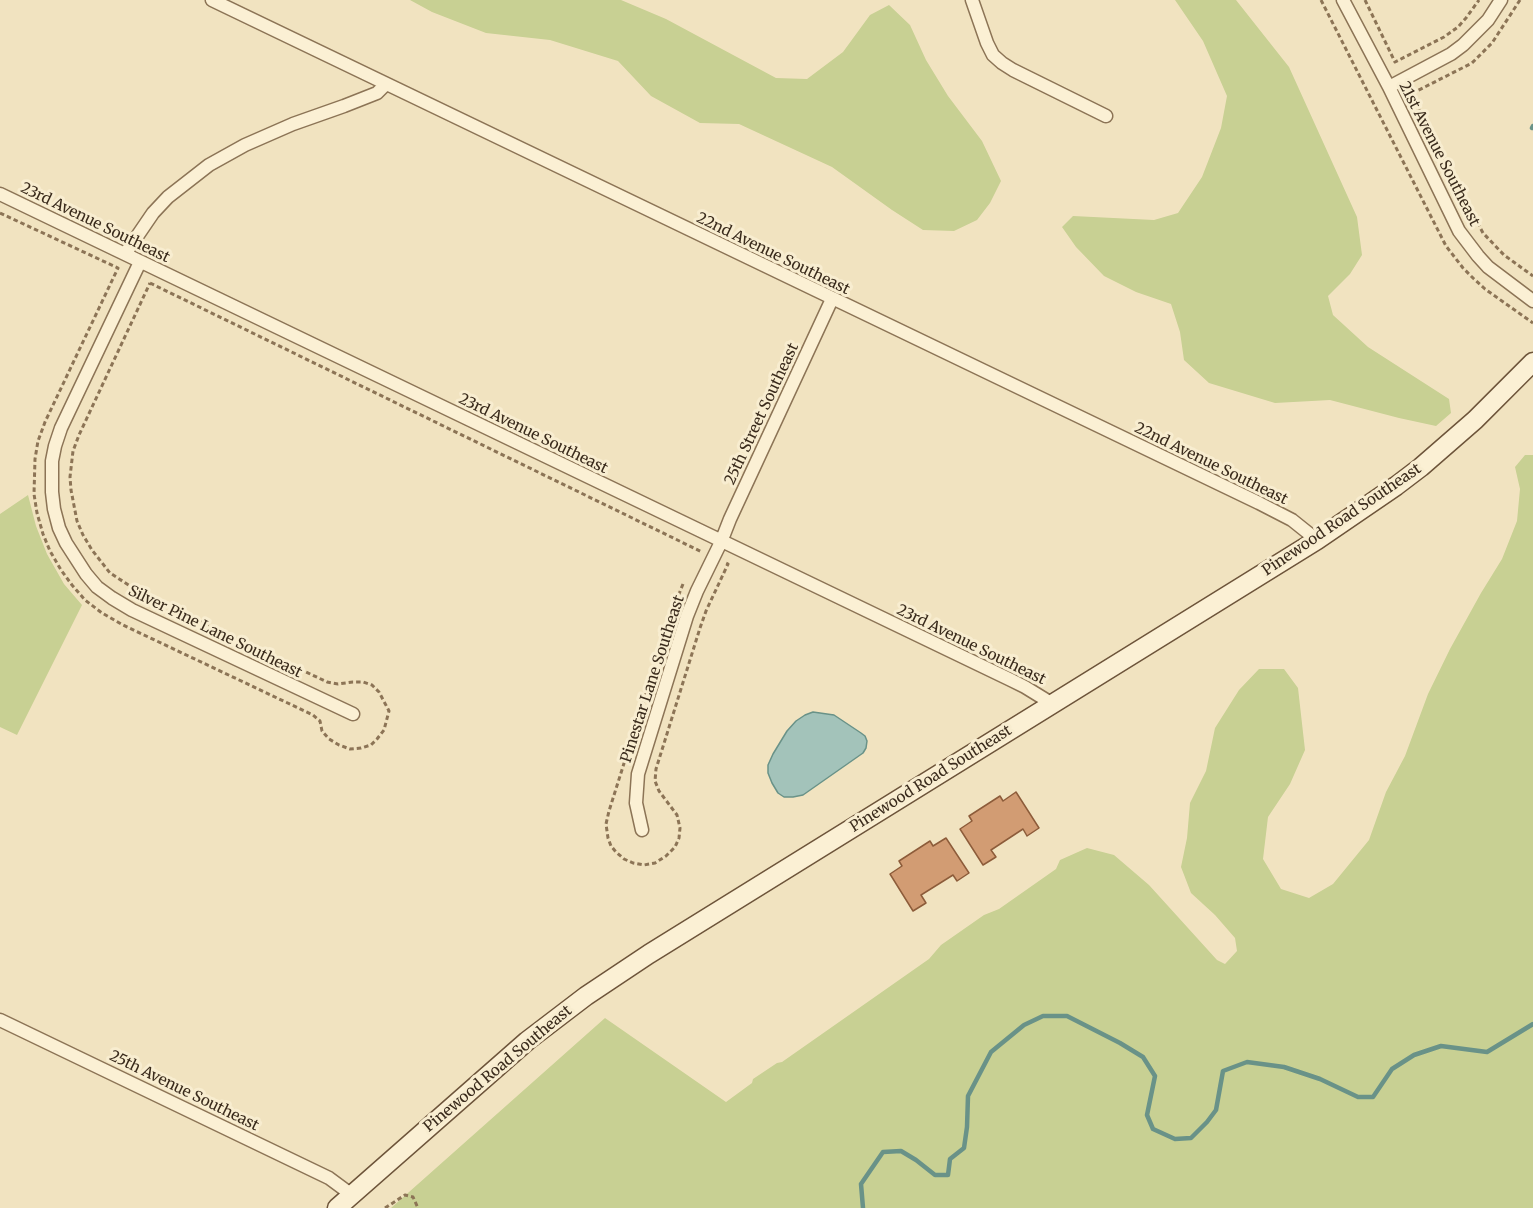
<!DOCTYPE html>
<style>
body{margin:0}
canvas{display:block;background:#f1e3c0}
</style>
<canvas width="1533" height="1208"></canvas>
<script>
const c = document.querySelector('canvas').getContext('2d');
c.lineJoin = 'round';
function fill(path, color) { c.fillStyle = color; c.fill(path, 'evenodd'); }
const shape = rows => new Path2D(rows.map(r => 'M' + r).join(''));
function trace(path, color, width, dash) { c.strokeStyle = color; c.lineWidth = width; c.lineCap = dash ? 'butt' : 'round'; c.setLineDash(dash || []); c.stroke(path); }
function drawText(font, color, halo, rows, align = 'center') {
  c.font = font + ' Merriweather,serif'; c.lineWidth = 6; c.setLineDash([]); c.textBaseline = 'middle'; c.strokeStyle = halo; c.fillStyle = color; for (const [text, x, y, turn = 0] of rows) {
    c.save(); c.translate(x, y); c.rotate((+turn || 0) * Math.PI / 180); c.textAlign = isNaN(turn) ? turn : align; if (halo) c.strokeText(text, 0, 0); c.fillText(text, 0, 0); c.restore();
  }
}
fill(shape([
 [410,0,621,0,666,19,776,78,807,79,843,52,870,15,889,5,910,25,926,60,948,96,982,141,1001,181,990,203,977,220,954,231,923,230,892,210,832,167,739,124,700,123,651,96,618,61,550,40,486,33,432,12],
 [1175,0,1236,0,1289,67,1357,217,1362,255,1350,274,1328,296,1333,315,1368,347,1449,399,1451,413,1436,426,1399,418,1330,400,1275,403,1209,383,1184,360,1180,332,1171,304,1136,292,1104,276,1076,247,1062,227,1073,216,1154,220,1178,213,1202,177,1221,128,1227,96,1203,41],
 [1525,455,1533,455,1533,1208,391,1208,605,1018,726,1102,752,1083,753,1079,777,1063,782,1062,929,959,941,945,984,915,999,909,1056,869,1060,860,1087,848,1114,855,1149,885,1217,960,1225,964,1237,951,1235,938,1215,915,1191,893,1181,867,1187,838,1190,803,1206,771,1215,728,1239,690,1259,669,1284,669,1298,688,1305,750,1290,784,1268,817,1263,859,1281,889,1309,898,1333,884,1369,840,1386,792,1405,756,1428,694,1450,649,1481,593,1502,559,1517,521,1520,489,1515,467],
 [28,495,36,526,47,554,64,584,82,605,17,735,0,727,0,514]
]), '#c8d093');
const water = shape([
 [813,712,834,715,861,733,865,736,867,741,866,748,863,753,803,795,793,797,784,797,778,793,772,783,768,773,768,765,773,754,787,731,796,721,805,715,813,712]
]);
fill(water, '#a3c3ba');
trace(water, '#699288', 1.5);
trace(shape([
 [1532,128,1533,126],
 [863,1208,861,1184,883,1152,901,1151,916,1160,935,1175,948,1175,950,1159,964,1148,967,1127,968,1096,991,1052,1024,1025,1043,1016,1067,1016,1120,1043,1143,1057,1155,1076,1147,1115,1153,1129,1175,1139,1191,1138,1207,1122,1216,1110,1223,1071,1247,1062,1284,1067,1320,1079,1358,1097,1373,1097,1392,1069,1414,1055,1441,1046,1487,1052,1533,1024]
]), '#699288', 4.5);
const building = shape([
 [1016,792,1039,828,1027,836,1023,829,991,850,996,857,983,865,960,829,972,821,969,816,1000,796,1003,801,1016,792],
 [946,838,969,873,957,881,953,875,921,895,926,903,913,911,890,874,902,866,899,861,930,841,933,846,946,838]
]);
fill(building, '#d29c73');
trace(building, '#8d5c3a', 1.5);
const street = shape([
 [212,0,1259,503,1292,520,1317,540],
 [972,0,987,43,993,55,1002,63,1013,70,1106,116],
 [1343,0,1389,87,1459,231,1478,256,1488,267,1533,301],
 [1389,87,1451,54,1463,45,1488,20,1501,0],
 [0,194,1011,680,1025,687,1051,703],
 [125,254,153,213,168,197,209,165,245,145,293,124,344,106,377,93,386,84],
 [140,262,61,428,55,446,52,461,52,492,54,509,59,528,66,543,86,574,97,587,112,598,132,610,353,714],
 [642,830,636,803,638,774,687,616,697,591,721,542,730,519,832,299],
 [0,1020,329,1178,352,1195]
]);
const secondary = shape([
 [337,1208,527,1041,586,996,649,954,1317,540,1396,486,1421,467,1475,420,1533,362]
]);
trace(street, '#8c7456', 15);
trace(secondary, '#6d543a', 21);
trace(shape([
 [1321,0,1446,246,1463,268,1473,278,1485,289,1533,323],
 [1365,0,1395,62,1444,37,1458,27,1466,18,1479,0],
 [1520,0,1492,43,1472,63,1411,94,1483,233,1504,255,1533,276],
 [0,213,118,268,45,422,38,441,35,459,34,494,37,513,43,534,50,551,61,570,72,585,85,600,102,613,123,625,313,715,320,721,322,731,329,739,339,745,350,749,361,748,371,745,377,739,384,730,389,711,379,692,372,685,363,682,353,682,338,684,327,682,141,593,110,573,92,550,83,535,77,521,71,490,70,477,73,451,79,435,150,283],
 [150,283,702,552],
 [683,584,671,614,609,811,606,824,608,838,611,846,616,852,624,859,633,863,644,865,655,863,666,856,675,847,679,838,680,828,677,815,659,791,655,781,656,769,700,628,706,611,728,564,724,562],
 [385,1208,405,1195,413,1197,418,1208]
]), '#8c7456', 3, [4.5, 3]);
trace(street, '#fbf0d4', 12);
trace(secondary, '#fbf0d4', 18);
drawText('15px', '#3a2b1c', '#f8edd0', [
 ["21st Avenue Southeast",1439,154,63],
 ["23rd Avenue Southeast",95,223,26],
 ["22nd Avenue Southeast",773,254,26],
 ["25th Street Southeast",762,414,-65],
 ["23rd Avenue Southeast",533,434,26],
 ["22nd Avenue Southeast",1211,464,26],
 ["Pinewood Road Southeast",1342,520,-34],
 ["Silver Pine Lane Southeast",215,632,26],
 ["23rd Avenue Southeast",971,645,26],
 ["Pinestar Lane Southeast",653,679,-72],
 ["Pinewood Road Southeast",931,779,-32],
 ["Pinewood Road Southeast",498,1069,-40],
 ["25th Avenue Southeast",184,1091,26]
]);
</script>
